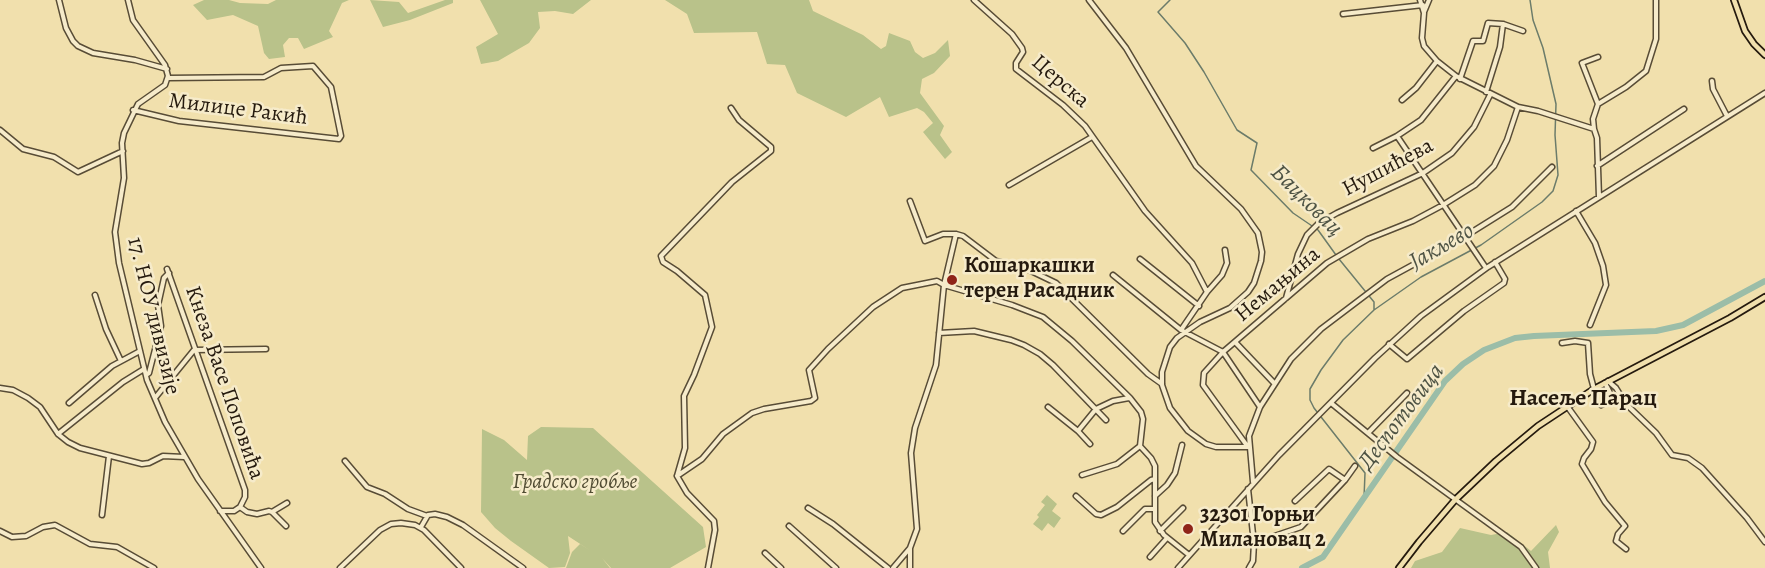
<!DOCTYPE html>
<meta charset="utf-8">
<style>
body{margin:0}
canvas{display:block;background:#f1e0ad}
</style>
<canvas width="1765" height="568"></canvas>
<script>
const c = document.querySelector('canvas').getContext('2d');
c.lineJoin = 'round';
function fill(path, color) { c.fillStyle = color; c.fill(path, 'evenodd'); }
const shape = rows => new Path2D(rows.map(r => 'M' + r).join(''));
function trace(path, color, width, dash) { c.strokeStyle = color; c.lineWidth = width; c.lineCap = dash ? 'butt' : 'round'; c.setLineDash(dash || []); c.stroke(path); }
function drawText(font, color, halo, rows, align = 'center') {
  c.font = font + ' Alegreya,serif'; c.lineWidth = 5; c.setLineDash([]); c.textBaseline = 'middle'; c.strokeStyle = halo; c.fillStyle = color; for (const [text, x, y, turn = 0] of rows) {
    c.save(); c.translate(x, y); c.rotate((+turn || 0) * Math.PI / 180); c.textAlign = isNaN(turn) ? turn : align; if (halo) c.strokeText(text, 0, 0); c.fillText(text, 0, 0); c.restore();
  }
}
fill(shape([
 [204,0,229,0,240,3,268,4,276,0,349,0,342,3,329,31,333,37,304,49,298,38,289,38,283,45,285,57,269,59,264,53,258,26,233,15,207,20,193,5],
 [370,0,399,2,408,13,445,0,453,0,453,3,410,20,383,27],
 [480,0,591,0,573,14,555,11,538,12,540,28,529,43,498,61,481,64,476,47,498,34],
 [665,0,809,0,813,11,863,35,881,49,886,46,889,33,910,41,915,52,923,58,935,53,948,40,950,56,934,73,922,79,920,93,944,126,940,135,952,152,945,159,923,132,933,123,924,112,917,108,889,117,880,97,846,117,797,93,785,65,767,64,757,32,694,33,687,14],
 [541,427,593,428,703,527,706,547,670,568,611,568,602,558,610,568,566,568,572,552,580,544,591,551,568,536,570,553,565,567,549,568,511,541,495,528,481,512,482,429,504,440,527,460,528,436],
 [1047,495,1057,504,1052,511,1061,518,1054,528,1048,523,1042,531,1033,524,1039,517,1037,515,1045,505,1041,502],
 [1556,525,1559,532,1548,552,1550,568,1411,568,1415,561,1442,552,1460,528,1491,535,1507,532,1531,551]
]), '#b9c28a');
trace(shape([
 [1170,0,1158,12,1185,43,1204,72,1237,130,1257,143,1251,170,1293,213,1318,230,1336,255],
 [1339,259,1374,302,1374,310],
 [1364,498,1365,473,1314,408,1310,400,1310,389,1321,370,1343,340,1374,310,1421,277,1481,245,1542,202,1553,191,1558,175,1555,135,1556,104,1543,48,1533,20,1530,0]
]), '#6c7c6a', 1.5);
trace(shape([
 [1302,568,1323,557,1445,381,1463,364,1484,350,1515,338,1534,336,1656,331,1683,325,1765,281]
]), '#9bbda8', 6);
const minor = shape([
 [59,0,66,28,73,41,78,46,93,53,135,60,167,69],
 [128,0,133,20,165,65,168,76,165,85,138,104,124,133,122,143,124,178,115,232,119,263,147,380,165,422,198,479,261,568],
 [974,0,1012,34,1022,48,1023,52,1016,63,1016,69,1063,105,1085,126,1145,211,1192,263,1207,292],
 [1089,0,1126,48,1196,166,1241,209,1258,233,1262,252,1261,261,1254,283,1248,292,1230,308,1200,322,1177,338,1170,347,1162,372,1162,385,1170,408,1188,431,1206,444,1216,447,1249,447],
 [1420,0,1424,13,1422,38,1424,46,1437,61,1456,76,1518,107,1538,111,1594,129,1597,138,1599,197],
 [1424,12,1429,0],
 [1343,14,1423,5],
 [1460,79,1473,41,1483,41,1488,23,1503,24,1523,31],
 [1712,81,1713,89,1727,116],
 [1486,92,1500,47,1503,24],
 [1402,100,1416,88,1437,61],
 [1598,104,1582,63,1598,57],
 [133,110,179,121,339,139,341,136,331,87,313,66,281,68,264,77,168,78],
 [1594,129,1593,119,1598,104,1626,87,1646,71,1656,39,1656,0],
 [0,130,23,149,54,157,78,172,123,151],
 [1397,136,1486,268],
 [1373,148,1397,136,1421,120,1456,76],
 [1597,166,1684,109],
 [1009,185,1092,137],
 [910,201,925,241,943,234,956,234,963,236,996,261,1027,269,1056,283,1148,374,1162,384],
 [1576,211,1595,243,1603,266,1606,285,1590,325],
 [1225,250,1227,263,1222,275,1207,292,1181,330,1223,352,1260,407],
 [1140,259,1199,306],
 [167,269,245,490,245,497,240,507],
 [1113,275,1181,330],
 [95,295,106,329,121,361],
 [1286,298,1298,254,1307,235,1319,223,1337,213,1423,173,1452,153,1474,127,1490,95],
 [939,333,974,331,1011,340,1024,345,1040,354,1053,365,1106,420],
 [1235,342,1274,383],
 [1562,343,1575,341,1588,343,1590,374,1594,389],
 [1389,344,1407,359,1464,311,1504,283,1505,279,1495,262],
 [146,375,149,373,161,326,158,305,164,278,169,273],
 [1608,381,1616,388,1626,404,1656,433,1672,455,1688,458,1702,468,1747,518,1765,542],
 [0,388,13,390,28,398,40,407,58,434,68,442,80,448,142,464,149,463,163,456,184,457],
 [155,398,194,350,266,349],
 [69,403,112,366,140,351],
 [1331,403,1397,457,1521,547,1536,568],
 [1601,405,1613,399,1605,383],
 [1567,406,1593,442,1591,449,1584,458,1582,464,1605,502,1625,526,1618,534,1616,541,1626,549],
 [1048,407,1078,431,1090,444],
 [1078,431,1096,409,1113,401,1129,398],
 [1368,433,1407,393],
 [58,434,123,382,144,369],
 [1248,447,1203,385,1204,373,1223,352,1327,263,1368,239,1413,221,1443,205,1475,185,1494,166,1507,140,1518,107],
 [345,461,367,487,385,494,408,509,427,516],
 [1082,475,1117,464,1140,446],
 [677,476,702,459,723,434,752,413,764,409,811,401,815,398,809,370,828,349,873,307,902,288,937,281,944,285,1012,305,1043,317,1072,341,1130,398,1141,412,1143,419,1140,446,1151,458,1155,466,1155,522,1164,535,1189,555],
 [1253,482,1249,436,1260,407,1291,359,1321,329,1387,279,1464,237,1512,207,1552,167],
 [1248,489,1254,543,1253,561,1249,568],
 [1076,496,1096,514,1101,515,1117,507,1151,480,1155,479],
 [1155,496,1167,485,1175,473,1182,445],
 [1295,501,1329,469,1345,480,1355,466],
 [240,507,247,512,257,514,269,511,272,512,287,503],
 [808,508,833,524,888,568],
 [220,511,234,511,240,507],
 [272,512,286,526],
 [102,515,109,456],
 [789,526,836,568],
 [421,527,428,515,435,514,447,517,463,525,523,568],
 [0,531,12,537,26,536,43,527,55,525,90,544,117,547,154,568],
 [1123,531,1145,509,1155,509],
 [1160,531,1183,508],
 [1254,543,1301,527,1345,480],
 [765,553,781,568],
 [1150,557,1167,538],
 [340,568,380,530,391,524,401,523,415,525,424,530,461,568],
 [708,568,715,530,714,521,687,493,677,476,685,448,684,396,694,375,712,327,705,295,677,271,663,262,661,256,732,182,771,151,771,147,739,120,731,108],
 [893,568,910,548],
 [910,568,910,548,917,529,911,453,915,428,936,365,944,285,956,234],
 [1178,568,1279,455,1375,358,1421,316,1488,267,1765,93]
]);
const major = shape([
 [1734,0,1745,31,1754,44,1765,55],
 [1399,568,1419,542,1455,500,1496,461,1538,426,1594,389,1730,318,1765,297]
]);
trace(minor, '#584c36', 7);
trace(major, '#251a0e', 8);
trace(minor, '#f6ebca', 4);
trace(major, '#f1e0ad', 4.5);
for (const [x, y, r, color] of [
 [952,280,6,"#8f2418"],
 [1188,529,6,"#8f2418"]
]) { const dot = new Path2D(); dot.arc(x, y, r, 0, 2 * Math.PI); c.fillStyle = color; c.fill(dot); trace(dot, '#f6ebca', 2); }
drawText('22px', '#251a0e', '#f6ebca', [
 ["Церска",1060,82,41],
 ["Милице Ракић",238,110,7],
 ["Нушићева",1388,168,-28],
 ["Немањина",1278,285,-40],
 ["17. НОУ дивизије",153,316,76],
 ["Кнеза Васе Поповића",224,383,71]
]);
drawText('bold 22px', '#251a0e', '#f6ebca', [
 ["Кошаркашки",964,267],
 ["терен Расадник",964,292],
 ["32301 Горњи",1200,516],
 ["Милановац 2",1200,541]
], 'left');
drawText('italic 22px', '#514c33', '#f6ebca', [
 ["Градско гробље",575,483]
]);
drawText('italic 24px', '#4e5344', '#f6ebca', [
 ["Бацковац",1306,201,45],
 ["Јакљево",1442,247,-30],
 ["Деспотовица",1402,417,-53]
]);
drawText('bold 24px', '#251a0e', '#f6ebca', [
 ["Насеље Парац",1583,399]
]);
</script>
